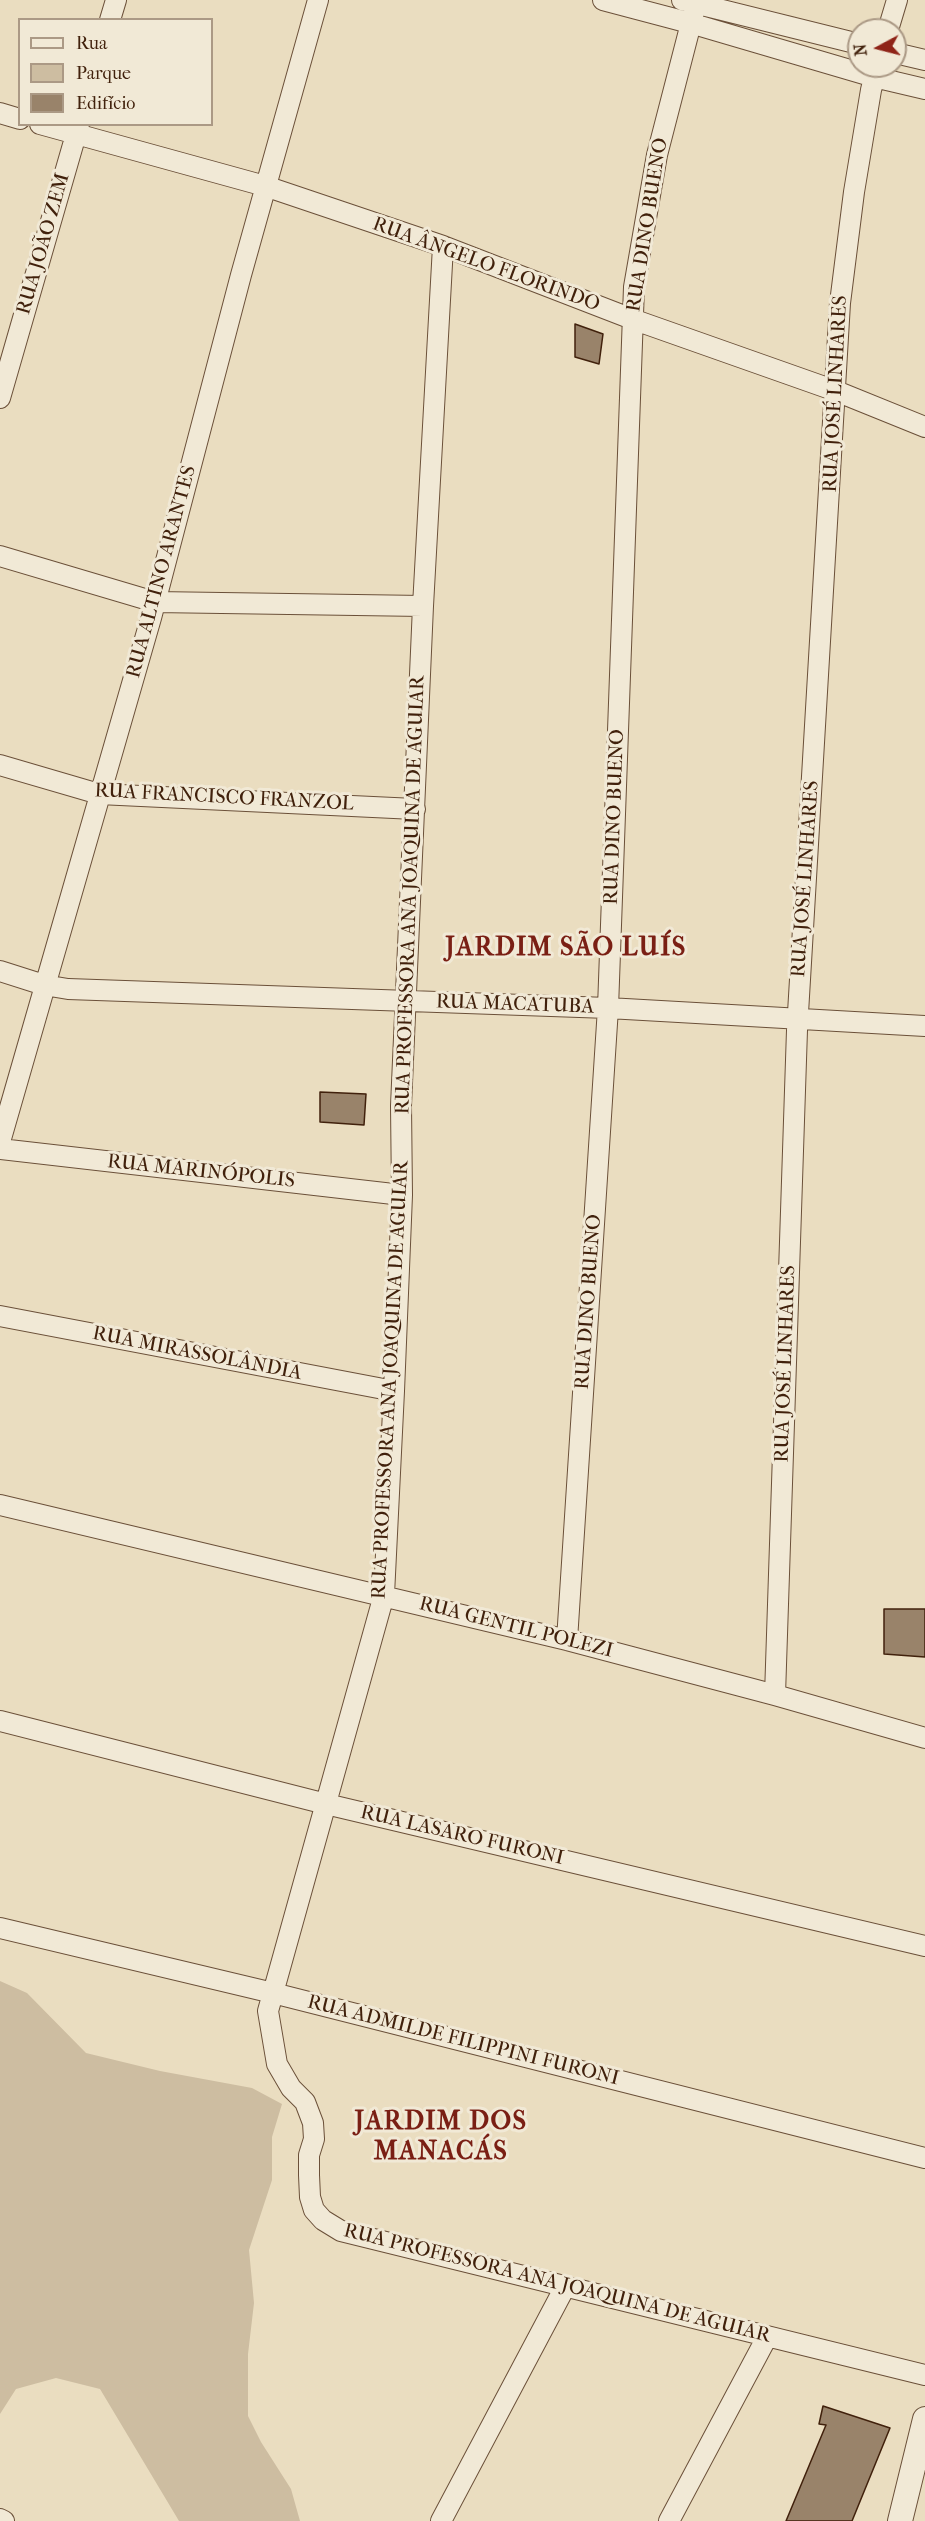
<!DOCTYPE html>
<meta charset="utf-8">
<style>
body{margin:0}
#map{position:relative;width:925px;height:2521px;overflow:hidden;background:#eaddc0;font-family:"IM FELL French Canon",serif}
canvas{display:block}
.legend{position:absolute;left:18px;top:18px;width:195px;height:108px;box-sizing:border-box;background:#f1e9d6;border:2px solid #ab9985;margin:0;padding:8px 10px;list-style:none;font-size:18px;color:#41210c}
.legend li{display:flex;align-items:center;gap:12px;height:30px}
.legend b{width:30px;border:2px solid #ab9985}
.north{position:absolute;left:847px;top:18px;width:60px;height:60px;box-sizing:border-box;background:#f1e9d6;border:2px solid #ab9985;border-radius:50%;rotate:263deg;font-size:16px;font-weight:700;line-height:24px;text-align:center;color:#41210c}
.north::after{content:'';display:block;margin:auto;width:21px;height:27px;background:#8f2418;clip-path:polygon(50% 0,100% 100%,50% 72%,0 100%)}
</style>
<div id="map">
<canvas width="925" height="2521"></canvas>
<ul class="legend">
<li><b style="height:8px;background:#f1e9d6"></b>Rua</li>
<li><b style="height:16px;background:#cdbda1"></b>Parque</li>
<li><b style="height:16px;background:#99836a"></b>Edifício</li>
</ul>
<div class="north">N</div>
</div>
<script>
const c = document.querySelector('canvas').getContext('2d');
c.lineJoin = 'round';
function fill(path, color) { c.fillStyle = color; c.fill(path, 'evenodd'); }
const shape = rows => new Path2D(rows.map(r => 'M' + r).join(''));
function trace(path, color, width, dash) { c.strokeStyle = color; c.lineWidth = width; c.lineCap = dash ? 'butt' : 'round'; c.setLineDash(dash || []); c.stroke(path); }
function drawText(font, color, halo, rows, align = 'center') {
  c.font = font + ' "IM FELL French Canon",serif'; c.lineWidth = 6; c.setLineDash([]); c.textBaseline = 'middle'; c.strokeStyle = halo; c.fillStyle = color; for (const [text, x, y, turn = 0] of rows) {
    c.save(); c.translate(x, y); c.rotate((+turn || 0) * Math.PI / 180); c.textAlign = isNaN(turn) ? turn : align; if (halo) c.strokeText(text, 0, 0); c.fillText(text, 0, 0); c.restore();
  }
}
fill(shape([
 [0,1981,27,1993,86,2053,160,2071,252,2088,282,2104,272,2137,272,2180,249,2250,254,2303,248,2354,248,2416,261,2442,291,2489,300,2521,179,2521,100,2389,56,2378,16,2389,0,2414]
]), '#cdbda1');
const building = shape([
 [575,324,603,334,599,364,575,357,575,324],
 [320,1092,366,1094,364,1125,320,1122,320,1092],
 [884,1609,925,1609,925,1657,884,1654,884,1609],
 [823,2406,890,2428,852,2521,786,2521,826,2425,819,2424,823,2406]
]);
fill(building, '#99836a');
trace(building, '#41210c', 1.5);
const minor = shape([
 [603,0,690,23,874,77,925,89],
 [682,0,859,44],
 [110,20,116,0],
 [888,30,897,0],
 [895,53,925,60],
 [0,113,20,119],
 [40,124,265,186,443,246,632,319,836,391,925,427],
 [443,246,423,606,401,1106,402,1195,394,1391,384,1595,268,2011,277,2064,291,2088,305,2102,313,2123,314,2139,309,2155,309,2175,310,2197,314,2210,323,2220,341,2231,925,2375],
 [0,398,79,124],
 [0,556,155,602,423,606],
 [0,765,99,794,415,809],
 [0,971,44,985,68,989,608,1008,925,1026],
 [0,1142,151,618,241,275,318,0],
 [0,1149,402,1195],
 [0,1316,394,1391],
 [0,1505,567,1640,775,1695,925,1738],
 [567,1640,608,1008,634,287,657,155,697,0],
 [775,1695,797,1030,840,303,854,192,871,90,877,66],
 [0,1721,326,1804,925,1946],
 [0,1928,273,1993,925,2158],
 [0,2519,4,2521],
 [441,2521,565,2287],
 [669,2521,767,2337]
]);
const tertiary = shape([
 [900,2521,925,2419]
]);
trace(minor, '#6b5039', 22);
trace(tertiary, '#6b5039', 26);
trace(minor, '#f1e9d6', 20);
trace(tertiary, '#f1e9d6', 24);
drawText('20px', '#41210c', '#f1e9d6', [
 ["RUA DINO BUENO",648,225,-81],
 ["RUA JOÃO ZEM",44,244,-74],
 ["RUA ÂNGELO FLORINDO",486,265,20],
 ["RUA JOSÉ LINHARES",836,394,-87],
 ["RUA ALTINO ARANTES",162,572,-75],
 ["RUA FRANCISCO FRANZOL",224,798,3],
 ["RUA DINO BUENO",615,817,-88],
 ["RUA JOSÉ LINHARES",806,879,-86],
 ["RUA PROFESSORA ANA JOAQUINA DE AGUIAR",411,895,-88],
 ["RUA MACATUBA",515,1005,2],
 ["RUA MARINÓPOLIS",201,1172,6],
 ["RUA DINO BUENO",589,1302,-86],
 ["RUA MIRASSOLÂNDIA",197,1354,11],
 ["RUA JOSÉ LINHARES",786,1364,-88],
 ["RUA PROFESSORA ANA JOAQUINA DE AGUIAR",391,1380,-87],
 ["RUA GENTIL POLEZI",516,1628,14],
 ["RUA LASARO FURONI",462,1836,13],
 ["RUA ADMILDE FILIPPINI FURONI",463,2041,14],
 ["RUA PROFESSORA ANA JOAQUINA DE AGUIAR",557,2284,14]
]);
c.letterSpacing = '1.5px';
drawText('bold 26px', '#7a1f14', '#f1e9d6', [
 ["JARDIM SÃO LUÍS",566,949],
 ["JARDIM DOS",441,2123],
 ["MANACÁS",441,2153]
]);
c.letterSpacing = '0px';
</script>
